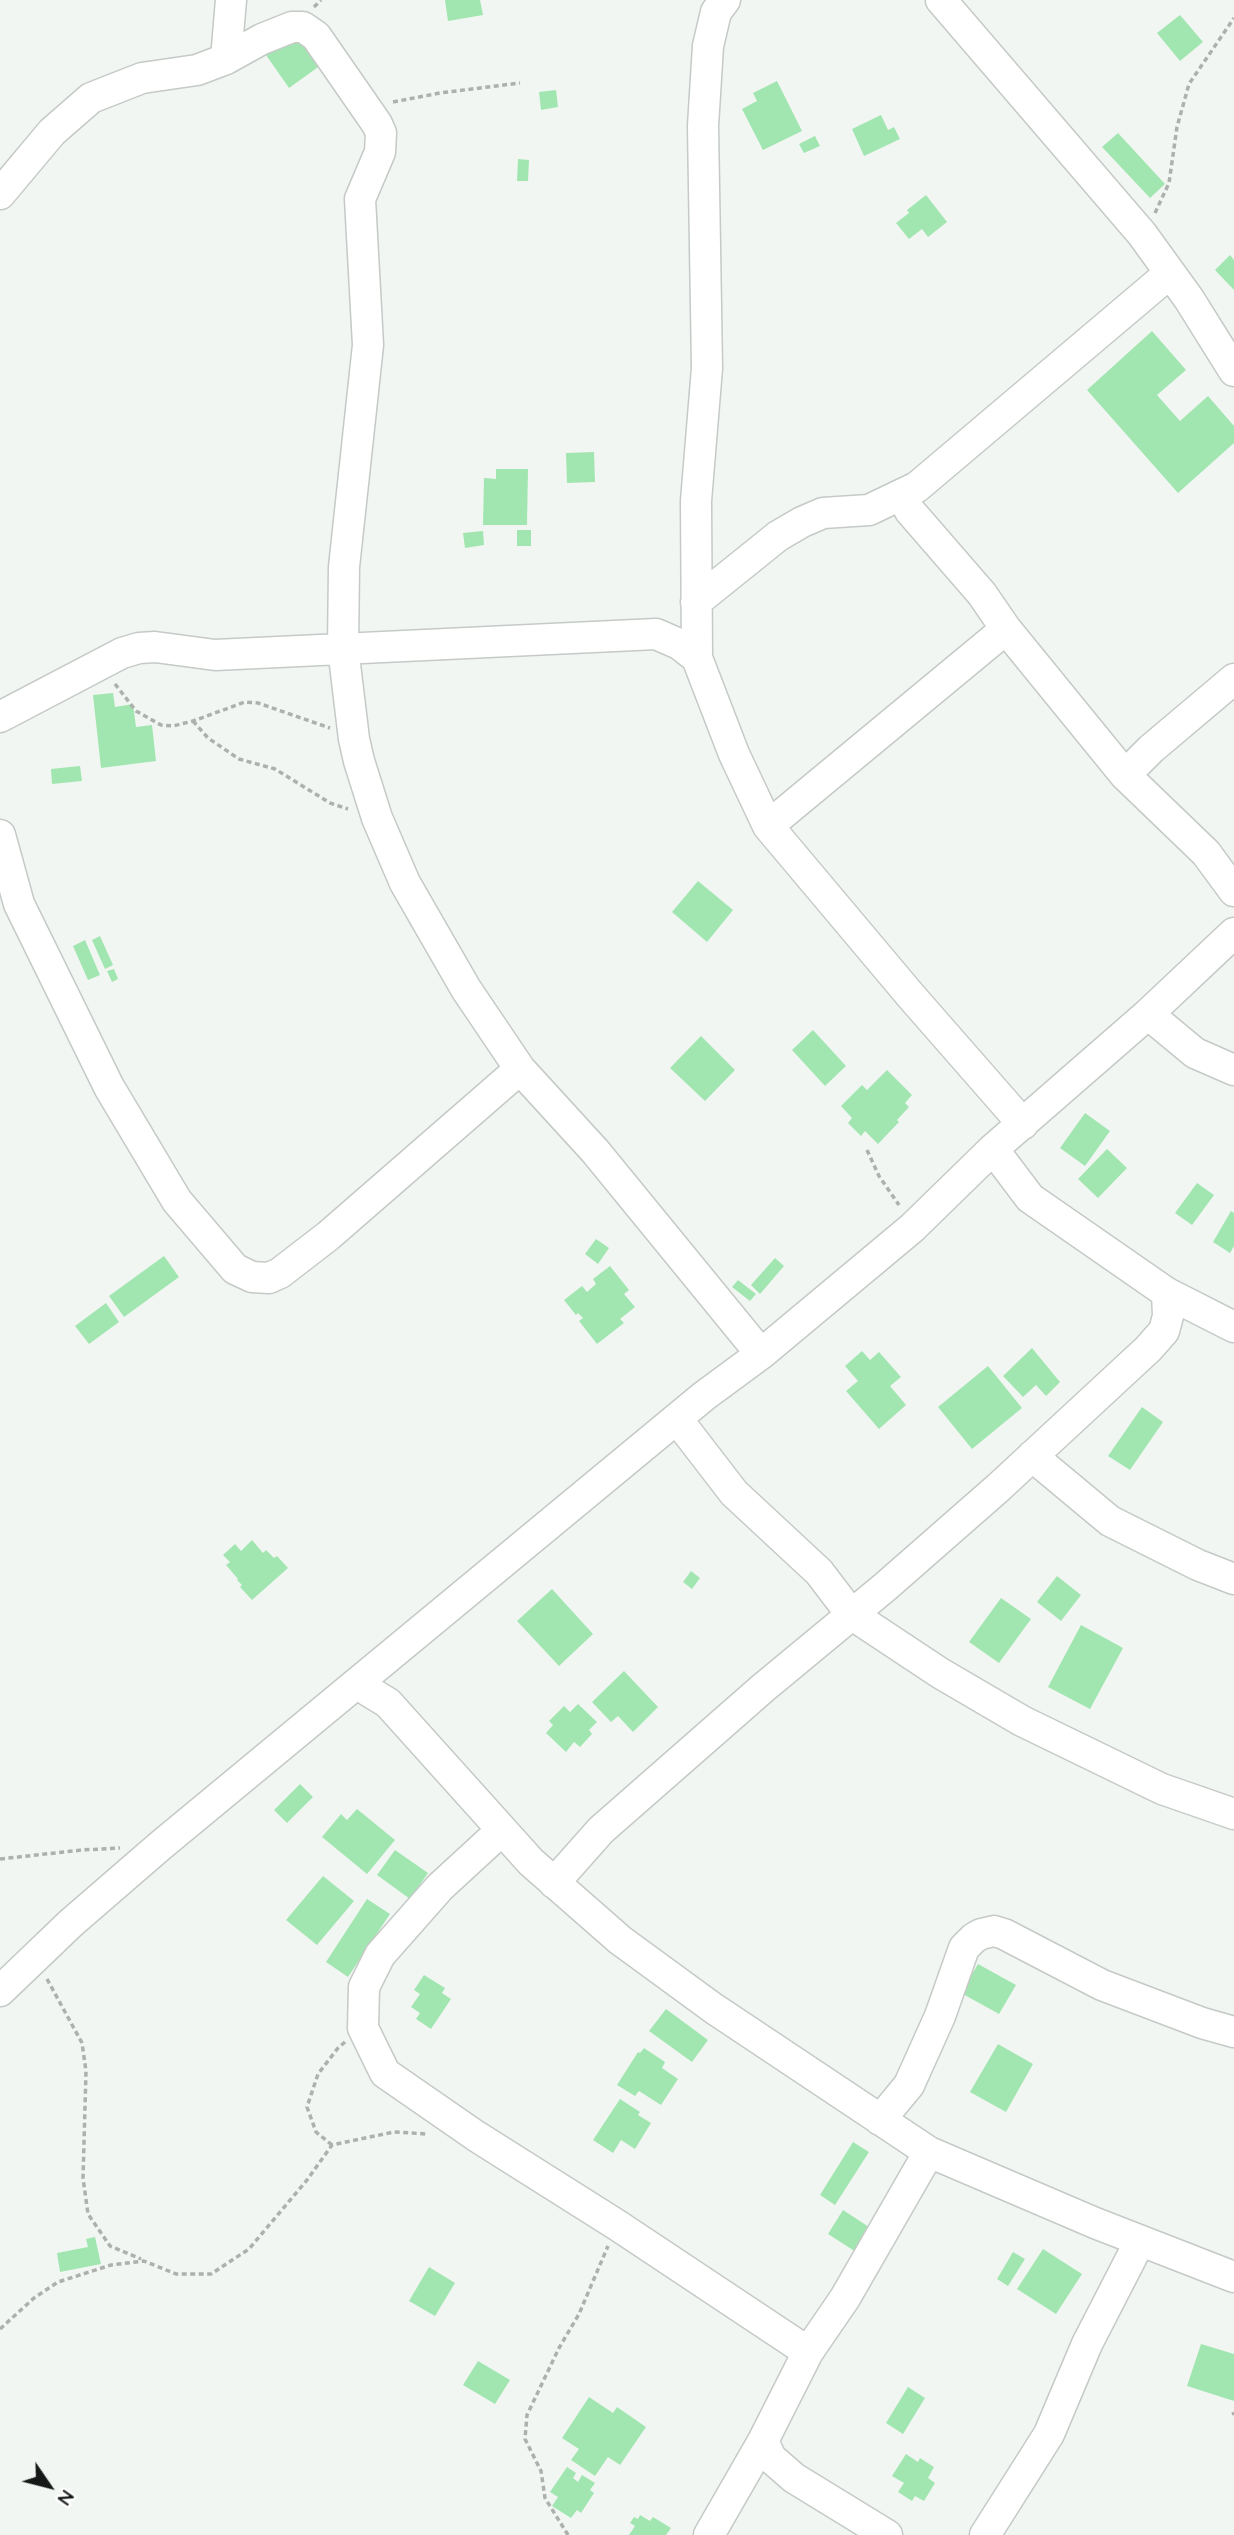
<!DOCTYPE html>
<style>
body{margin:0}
#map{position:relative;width:1234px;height:2535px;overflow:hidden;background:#f2f6f2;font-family:Quicksand,sans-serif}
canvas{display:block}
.north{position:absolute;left:14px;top:2451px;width:70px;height:70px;-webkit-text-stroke:5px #fff;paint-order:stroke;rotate:125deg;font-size:19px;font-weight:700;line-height:28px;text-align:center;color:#161817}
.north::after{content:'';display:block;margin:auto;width:24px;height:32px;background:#161817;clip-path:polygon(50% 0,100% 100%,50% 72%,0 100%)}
</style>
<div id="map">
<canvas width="1234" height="2535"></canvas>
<div class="north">N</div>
</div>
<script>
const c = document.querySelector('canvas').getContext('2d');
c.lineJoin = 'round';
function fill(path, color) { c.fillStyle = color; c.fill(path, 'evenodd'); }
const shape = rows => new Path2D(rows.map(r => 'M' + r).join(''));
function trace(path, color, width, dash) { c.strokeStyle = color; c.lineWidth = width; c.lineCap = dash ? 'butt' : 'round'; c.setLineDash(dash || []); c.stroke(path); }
fill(shape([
 [445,0,480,0,483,15,448,21],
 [1180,15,1203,42,1180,61,1157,33],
 [298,32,321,65,289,88,266,55],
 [777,81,802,131,763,150,742,109,757,101,753,93],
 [556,90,558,107,541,110,539,92],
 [881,115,888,130,894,127,900,139,864,156,852,129],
 [1118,133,1165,184,1150,198,1102,147],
 [815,136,820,146,804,153,799,144],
 [518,159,529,160,528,181,517,181],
 [926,195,947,222,928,237,922,229,909,239,896,223,909,213,907,210],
 [1230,255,1234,260,1234,290,1215,270],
 [1152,331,1186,370,1157,395,1180,421,1208,396,1234,426,1234,443,1178,493,1087,390],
 [594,452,595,482,567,483,566,453],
 [496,469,528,469,527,525,483,525,484,478,496,479],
 [517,530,531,530,531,546,517,546],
 [483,531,484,545,465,548,463,533],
 [113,693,115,707,133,704,136,727,152,725,156,761,101,768,93,695],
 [80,766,82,781,52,784,51,769],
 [698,881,733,910,707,942,672,912],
 [100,936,113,965,105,969,92,940],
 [85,940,100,975,88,980,73,946],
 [114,969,118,979,112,982,107,971],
 [813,1030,846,1066,825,1086,792,1050],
 [701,1036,735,1070,705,1101,670,1068],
 [887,1070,912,1095,905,1103,909,1107,897,1120,899,1122,878,1144,865,1131,861,1136,848,1123,852,1118,841,1106,862,1085,867,1090],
 [1085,1113,1110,1131,1085,1166,1060,1148],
 [1107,1149,1127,1168,1098,1198,1078,1179],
 [1197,1183,1214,1195,1192,1225,1175,1213],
 [1231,1211,1234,1213,1234,1246,1230,1253,1213,1242],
 [596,1239,609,1248,598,1264,585,1254],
 [164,1256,179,1277,124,1317,109,1296],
 [775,1258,784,1266,760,1294,751,1285],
 [610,1266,629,1290,624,1294,635,1307,620,1319,624,1323,597,1344,579,1321,583,1318,578,1313,576,1315,564,1300,582,1286,587,1292,596,1284,593,1279],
 [738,1280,756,1294,750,1301,732,1287],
 [106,1303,119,1322,89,1344,75,1326],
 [1032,1348,1060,1382,1046,1396,1036,1385,1023,1397,1003,1376],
 [862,1351,870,1360,879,1352,901,1377,890,1386,906,1405,879,1429,846,1391,858,1381,845,1366],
 [988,1366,1022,1408,972,1449,938,1407],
 [1142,1407,1163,1422,1130,1470,1108,1456],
 [252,1540,263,1553,266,1550,274,1558,277,1556,288,1568,252,1600,240,1587,242,1585,237,1580,238,1579,226,1565,230,1562,223,1555,235,1544,241,1551],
 [691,1571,700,1578,692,1589,683,1582],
 [1057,1576,1081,1595,1061,1621,1037,1602],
 [552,1589,593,1634,559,1666,517,1621],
 [1001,1598,1031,1619,999,1663,969,1642],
 [1081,1625,1123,1648,1090,1709,1048,1687],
 [624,1671,658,1707,633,1732,618,1716,611,1722,592,1702],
 [578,1704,597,1722,589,1730,592,1734,580,1747,574,1742,566,1752,546,1733,553,1725,549,1721,564,1706,570,1712],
 [300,1784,313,1797,287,1823,274,1810],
 [357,1809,395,1840,367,1874,322,1837,341,1814,347,1820],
 [395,1850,428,1873,410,1899,377,1875],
 [323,1876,354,1901,317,1945,286,1920],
 [367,1899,390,1914,348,1977,326,1962],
 [978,1964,1016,1985,999,2014,961,1993],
 [424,1975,445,1988,442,1993,451,1999,431,2029,416,2019,420,2013,411,2007,420,1994,414,1990],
 [666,2009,708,2040,692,2062,649,2031],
 [998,2044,1033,2064,1006,2112,970,2092],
 [644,2048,665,2062,662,2068,678,2079,661,2105,639,2091,635,2096,617,2085,638,2052,640,2053],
 [620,2099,640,2112,638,2115,651,2123,635,2149,621,2140,613,2153,593,2140],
 [853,2142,869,2152,835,2205,820,2195],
 [843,2210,872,2229,856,2252,828,2234],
 [95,2237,101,2264,60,2272,57,2253,88,2247,86,2239],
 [1043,2249,1082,2274,1056,2314,1017,2289],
 [1013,2252,1025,2259,1008,2286,997,2279],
 [429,2267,455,2283,435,2316,409,2301],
 [1201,2344,1234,2354,1234,2401,1187,2386],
 [478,2361,510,2380,495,2404,463,2385],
 [908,2387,925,2398,903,2434,886,2423],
 [589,2397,613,2413,617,2407,646,2427,620,2465,608,2457,595,2476,571,2460,579,2449,562,2438],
 [906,2454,918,2462,920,2458,934,2467,928,2478,935,2483,924,2501,915,2496,912,2501,898,2492,904,2483,892,2476],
 [567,2467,576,2473,573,2478,578,2482,582,2475,595,2483,590,2490,594,2493,581,2513,577,2510,571,2518,552,2506,558,2497,550,2492],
 [640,2515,650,2521,653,2517,671,2528,666,2535,629,2535,635,2526,630,2523,634,2517,638,2519]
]), '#a1e6b0');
const minor = shape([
 [725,0,716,12,708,46,703,126,707,368,696,501,697,658,734,754,768,826,911,996,1023,1124],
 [941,0,1142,234,1189,299,1234,371],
 [226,59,231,0],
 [0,194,52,132,91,98,142,78,197,70,226,59,262,39,292,27,303,27,316,36,377,124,381,133,380,152,360,199,368,345,344,567,343,648,354,739,359,761,377,818,405,883,466,989,520,1069,595,1151,761,1354],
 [902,495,910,511,982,594,1006,629,1125,775,1206,853,1234,891],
 [696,602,778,536,802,522,823,513,869,510,917,487,1170,273],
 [0,717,122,653,139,648,155,647,215,655,656,634,679,644,697,658],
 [1125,775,1151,749,1234,679],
 [768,826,1006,629],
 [0,835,19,904,109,1087,177,1201,235,1269,252,1277,269,1278,280,1273,328,1236,520,1069],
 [1148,1014,1195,1053,1234,1070],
 [993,1149,1030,1198,1167,1293,1234,1327],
 [677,1419,734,1493,819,1572,851,1614,940,1673,1022,1721,1162,1789,1234,1814],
 [1032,1456,1110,1521,1198,1565,1234,1579],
 [357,1684,388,1703,531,1862,620,1940,713,2008,929,2152,1095,2223,1234,2277],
 [502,1830,440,1887,380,1955,364,1987,363,2028,385,2073,476,2136,617,2225,808,2352],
 [554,1883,601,1830,763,1688,885,1587,998,1488,1148,1349,1164,1331,1168,1316,1167,1293],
 [0,1991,71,1923,160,1846,704,1396,761,1354,912,1228,993,1149,1148,1014,1234,933],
 [880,2120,909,2085,940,2016,964,1948,974,1938,981,1934,994,1931,1004,1934,1102,1985,1202,2023,1234,2032],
 [763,2441,771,2458,794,2478,887,2535],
 [709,2535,763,2441,808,2352,845,2298,929,2152],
 [985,2535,1049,2434,1087,2344,1140,2241]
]);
trace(minor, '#c5cac6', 33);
trace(shape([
 [314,7,321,0],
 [393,102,440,93,520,83],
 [1155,213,1169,183,1177,127,1189,84,1234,18],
 [115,684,136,711,161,725,173,726,193,721,245,702,258,703,330,728],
 [193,721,208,738,239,759,275,769,330,803,348,809],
 [867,1150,879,1176,899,1205],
 [0,1859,82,1850,120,1848],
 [47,1979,82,2043,86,2071,83,2178,88,2214,110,2246,141,2259],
 [332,2145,316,2132,307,2107,318,2074,338,2048,345,2042],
 [0,2329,34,2298,58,2282,111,2265,144,2261,176,2274,211,2274,249,2249,307,2180,332,2145,394,2132,427,2134],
 [1233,2412,1234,2415],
 [568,2535,545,2498,541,2471,525,2439,527,2415,559,2348,579,2314,608,2246]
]), '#adb0ad', 3.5, [5, 3.5]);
trace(minor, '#fff', 30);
</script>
